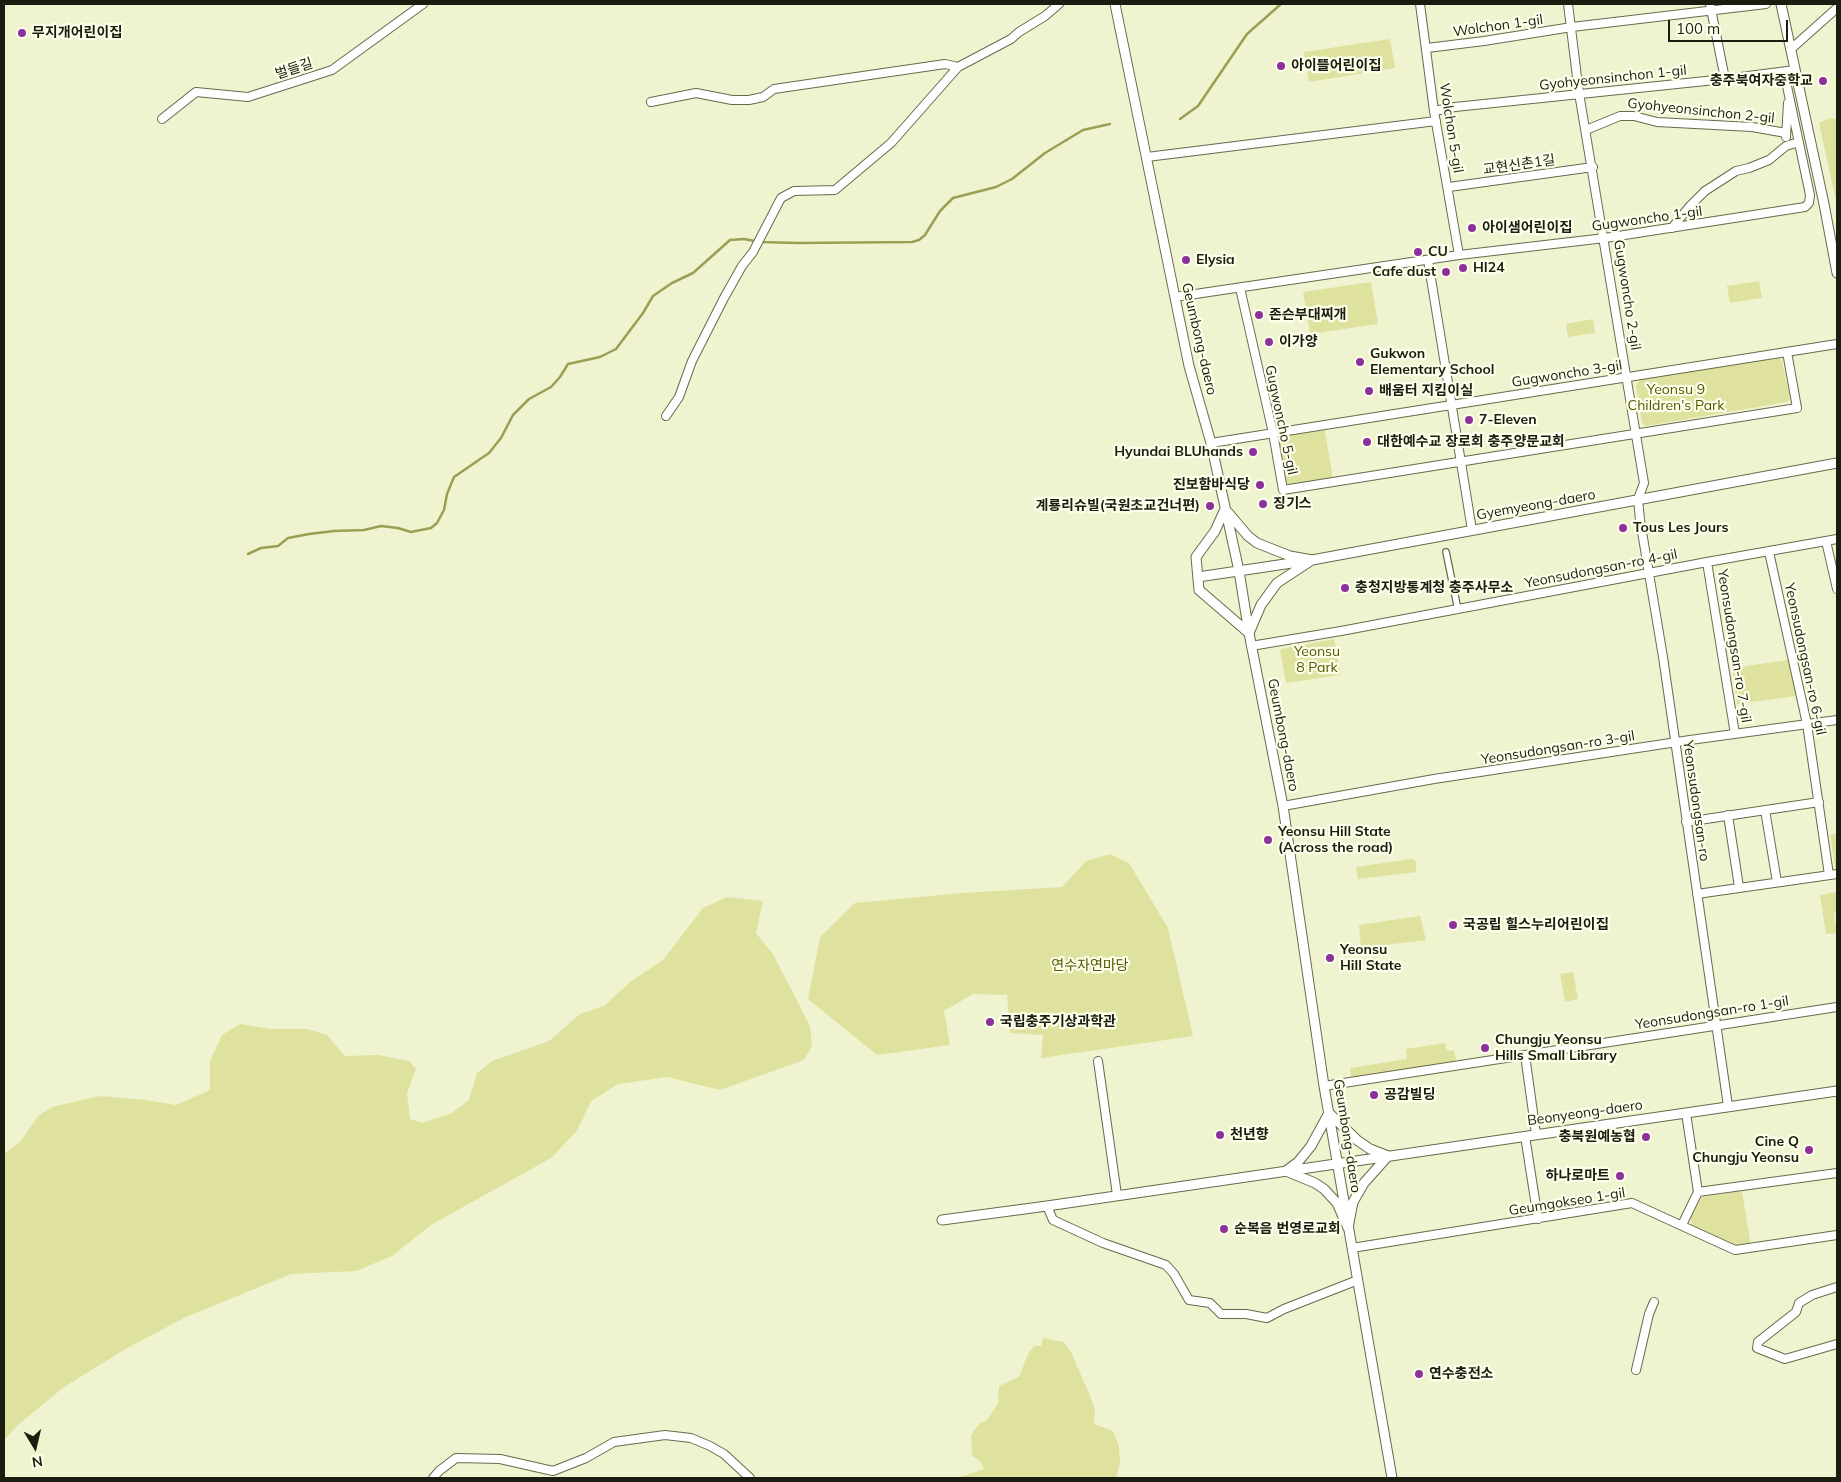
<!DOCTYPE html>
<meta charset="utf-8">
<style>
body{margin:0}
#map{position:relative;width:1841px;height:1482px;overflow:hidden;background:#f0f3d0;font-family:Mulish,sans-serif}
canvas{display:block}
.frame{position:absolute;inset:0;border:5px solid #1c1d11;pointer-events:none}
.north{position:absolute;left:10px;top:1422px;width:50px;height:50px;-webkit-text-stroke:4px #fdffea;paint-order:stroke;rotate:171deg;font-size:14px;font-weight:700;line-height:20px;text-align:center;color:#1c1d11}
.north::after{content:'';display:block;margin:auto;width:18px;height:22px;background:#1c1d11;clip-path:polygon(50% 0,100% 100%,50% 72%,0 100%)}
.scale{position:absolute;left:1668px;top:20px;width:120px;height:22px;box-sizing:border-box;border:2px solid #1c1d11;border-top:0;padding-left:6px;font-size:15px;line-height:18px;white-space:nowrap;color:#1c1d11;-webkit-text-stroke:4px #fdffea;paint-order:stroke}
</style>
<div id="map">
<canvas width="1841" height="1482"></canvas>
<div class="frame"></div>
<div class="north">N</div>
<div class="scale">100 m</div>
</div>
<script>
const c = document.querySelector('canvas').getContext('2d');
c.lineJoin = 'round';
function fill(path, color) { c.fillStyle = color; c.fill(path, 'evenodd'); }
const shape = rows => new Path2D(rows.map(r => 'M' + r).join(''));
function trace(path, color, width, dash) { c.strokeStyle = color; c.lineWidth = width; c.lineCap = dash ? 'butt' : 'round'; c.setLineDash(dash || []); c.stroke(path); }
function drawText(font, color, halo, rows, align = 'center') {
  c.font = font + ' Mulish,"Noto Sans KR",sans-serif'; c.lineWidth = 4.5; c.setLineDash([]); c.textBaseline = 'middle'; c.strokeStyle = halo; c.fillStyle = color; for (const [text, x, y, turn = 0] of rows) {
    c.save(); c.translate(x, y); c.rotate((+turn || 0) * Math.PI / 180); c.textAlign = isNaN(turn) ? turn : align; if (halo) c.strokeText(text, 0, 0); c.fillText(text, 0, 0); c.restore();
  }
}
fill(shape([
 [1390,39,1395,68,1309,82,1304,52],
 [1830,118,1837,119,1837,206,1819,123],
 [1759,281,1762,298,1730,303,1727,286],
 [1371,282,1378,324,1310,334,1303,292],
 [1593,319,1595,333,1568,337,1566,324],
 [1778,357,1782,361,1790,398,1787,402,1646,426,1642,423,1636,386,1640,380],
 [1324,426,1333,479,1287,487,1284,485,1276,437,1279,433],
 [1334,639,1341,675,1286,683,1280,651,1281,649],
 [1788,660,1797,696,1737,704,1732,668],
 [1837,833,1837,869,1835,867,1830,835],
 [1110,854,1129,863,1168,928,1193,1036,1041,1058,1043,1035,1010,1033,1007,995,973,994,944,1011,950,1045,877,1055,808,999,820,937,855,903,962,893,1062,887,1086,861],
 [1412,859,1416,861,1416,872,1358,879,1356,867],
 [1837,892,1837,912,1834,913,1835,923,1837,923,1837,933,1826,934,1820,895],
 [727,897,763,901,756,933,773,954,810,1026,812,1046,804,1060,720,1090,667,1077,618,1084,591,1101,577,1131,551,1158,431,1225,392,1256,356,1271,291,1274,186,1317,127,1348,64,1387,19,1424,4,1440,4,1154,21,1141,38,1116,52,1107,100,1096,146,1100,176,1105,210,1090,210,1061,222,1035,240,1024,272,1029,307,1029,327,1035,345,1056,378,1055,409,1061,416,1069,407,1093,410,1119,422,1123,452,1113,469,1100,477,1073,492,1061,549,1041,580,1014,604,1006,630,982,663,960,703,908],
 [1420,916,1426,940,1361,948,1359,925],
 [1573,972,1578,999,1565,1002,1560,974],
 [1445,1043,1447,1051,1454,1050,1456,1061,1351,1078,1350,1068,1407,1059,1406,1049],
 [1742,1191,1751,1247,1735,1250,1692,1230,1691,1217,1702,1197],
 [1043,1338,1064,1342,1071,1352,1090,1396,1095,1410,1094,1424,1113,1431,1119,1446,1120,1463,1116,1478,958,1478,984,1469,980,1461,972,1456,971,1435,979,1424,987,1420,998,1403,999,1386,1019,1377,1028,1354,1034,1346,1041,1346]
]), '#dee29e');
trace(shape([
 [1180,119,1198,106,1247,34,1281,4],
 [248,554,261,548,278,546,288,538,309,534,334,531,364,530,381,526,398,528,411,532,431,528,437,523,444,510,447,494,454,477,489,453,501,438,513,415,529,399,551,387,560,377,568,364,600,357,616,349,643,313,653,296,672,283,693,273,730,240,744,239,760,242,798,243,912,242,919,240,925,235,940,211,953,198,996,187,1012,179,1045,153,1083,130,1110,124]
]), '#9b9f53', 2.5);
const pedestrian = shape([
 [1446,552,1457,605]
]);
const minor = shape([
 [1420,4,1434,111,1459,255],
 [1568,4,1579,93,1644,483,1638,499,1640,520,1663,657,1728,1106],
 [1710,4,1725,79],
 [1427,48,1484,41,1572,27,1766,4],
 [1791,49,1837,8],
 [651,102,696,93,732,100,749,100,763,97,774,89,945,64,958,67],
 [1434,111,1455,107,1725,79,1795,70],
 [162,119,196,92,248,97,332,70,423,4],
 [1586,130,1620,116,1634,116,1657,122,1752,127,1786,133],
 [1786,137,1788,103],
 [1147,157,1436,121],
 [1449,187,1593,167],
 [1672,228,1690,206,1705,191,1719,182,1736,171,1749,168,1769,160,1786,146,1799,142],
 [1428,260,1472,530],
 [1240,288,1273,433,1283,490,1797,408,1787,352],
 [1175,297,1459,255,1605,238,1805,207,1809,203,1810,195,1784,72],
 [666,416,679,397,692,361,724,298,742,266,753,252,781,198,794,191,835,190,891,143,958,67,1011,39,1019,32,1045,16,1059,4],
 [1211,443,1837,344],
 [1826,541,1837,589],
 [1769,552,1807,724,1829,875],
 [1707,562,1735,734],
 [1251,646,1341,631,1707,562,1837,539],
 [1283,806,1434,779,1690,740,1837,720],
 [1765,810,1777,882],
 [1728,815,1739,887],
 [1686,822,1819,802],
 [1697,894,1837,874],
 [1525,1055,1536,1134],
 [1098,1061,1117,1195],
 [1324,1086,1837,1007],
 [1525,1136,1538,1219],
 [1698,1192,1837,1173],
 [1047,1206,1053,1220,1103,1243,1166,1265,1174,1274,1189,1300,1210,1303,1221,1314,1246,1314,1267,1318,1284,1309,1358,1280],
 [1682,1225,1698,1192,1686,1113],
 [1352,1248,1632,1203,1735,1250,1837,1235],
 [1837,1287,1812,1295,1799,1303,1796,1312,1758,1342,1757,1348,1785,1359,1837,1344],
 [1636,1370,1649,1314,1654,1302],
 [433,1478,439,1471,456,1458,500,1459,553,1471,586,1458,614,1442,665,1435,691,1438,710,1446,724,1454,750,1478]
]);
const tertiary = shape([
 [1115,4,1189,366,1211,443,1239,571,1249,633,1283,806,1324,1086,1392,1478],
 [1781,4,1824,204,1837,273],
 [1225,509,1248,536,1257,543,1290,556,1312,560,1277,583,1261,605,1249,633,1199,590,1196,557,1215,531,1225,509],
 [1198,577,1312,560,1837,463],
 [1329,1113,1357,1140,1370,1149,1388,1156,1364,1183,1353,1202,1348,1228,1337,1203,1324,1189,1315,1183,1286,1171,1298,1162,1311,1146,1329,1113],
 [942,1220,1047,1206,1837,1091]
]);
trace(pedestrian, '#686a4c', 8);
trace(minor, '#686a4c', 10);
trace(tertiary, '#686a4c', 11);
trace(pedestrian, '#fff', 5.5);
trace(minor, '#fff', 8);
trace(tertiary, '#fff', 9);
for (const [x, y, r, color] of [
 [22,33,5,"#8c319c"],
 [1281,66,5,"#8c319c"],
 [1823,81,5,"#8c319c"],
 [1472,228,5,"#8c319c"],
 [1418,252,5,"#8c319c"],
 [1186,260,5,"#8c319c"],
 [1463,268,5,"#8c319c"],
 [1446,272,5,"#8c319c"],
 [1259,315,5,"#8c319c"],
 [1269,342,5,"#8c319c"],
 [1360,362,5,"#8c319c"],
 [1369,391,5,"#8c319c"],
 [1469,420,5,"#8c319c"],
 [1367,442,5,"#8c319c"],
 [1253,452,5,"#8c319c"],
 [1260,485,5,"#8c319c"],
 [1263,504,5,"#8c319c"],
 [1210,506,5,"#8c319c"],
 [1623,528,5,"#8c319c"],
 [1345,588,5,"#8c319c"],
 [1268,840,5,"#8c319c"],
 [1453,925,5,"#8c319c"],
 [1330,958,5,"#8c319c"],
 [990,1022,5,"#8c319c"],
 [1485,1048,5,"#8c319c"],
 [1374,1095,5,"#8c319c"],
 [1220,1135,5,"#8c319c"],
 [1646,1137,5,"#8c319c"],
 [1809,1150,5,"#8c319c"],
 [1620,1176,5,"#8c319c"],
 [1224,1229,5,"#8c319c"],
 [1419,1374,5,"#8c319c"]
]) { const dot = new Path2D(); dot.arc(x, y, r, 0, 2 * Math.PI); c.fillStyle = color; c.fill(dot); trace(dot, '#fdffea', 2); }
drawText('14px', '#1c1d11', '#fdffea', [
 ["Wolchon 1-gil",1498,26,-8],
 ["벌들길",294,69,-18],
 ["Gyohyeonsinchon 1-gil",1613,78,-6],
 ["Gyohyeonsinchon 2-gil",1701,111,6],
 ["Wolchon 5-gil",1451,128,81],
 ["교현신촌1길",1519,165,-8],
 ["Gugwoncho 1-gil",1647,219,-8],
 ["Gugwoncho 2-gil",1627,295,81],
 ["Geumbong-daero",1199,339,77],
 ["Gugwoncho 3-gil",1567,374,-9],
 ["Gugwoncho 5-gil",1281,420,78],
 ["Gyemyeong-daero",1536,505,-10],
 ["Yeonsudongsan-ro 4-gil",1601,569,-11],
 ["Yeonsudongsan-ro 7-gil",1734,646,81],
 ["Yeonsudongsan-ro 6-gil",1805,659,78],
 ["Geumbong-daero",1283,735,79],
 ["Yeonsudongsan-ro 3-gil",1558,748,-9],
 ["Yeonsudongsan-ro",1696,801,82],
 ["Yeonsudongsan-ro 1-gil",1712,1013,-9],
 ["Beonyeong-daero",1585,1113,-8],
 ["Geumbong-daero",1347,1136,81],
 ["Geumgokseo 1-gil",1567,1202,-9]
]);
drawText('bold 14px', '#1c1d11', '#fdffea', [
 ["무지개어린이집",32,33],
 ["아이뜰어린이집",1291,66],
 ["충주북여자중학교",1813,81,"right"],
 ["아이샘어린이집",1482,228],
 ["CU",1428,252],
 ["Elysia",1196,260],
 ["HI24",1473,268],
 ["Cafe dust",1436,272,"right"],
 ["존슨부대찌개",1269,315],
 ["이가양",1279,342],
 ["Gukwon",1370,354],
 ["Elementary School",1370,370],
 ["배움터 지킴이실",1379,391],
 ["7-Eleven",1479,420],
 ["대한예수교 장로회 충주양문교회",1377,442],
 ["Hyundai BLUhands",1243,452,"right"],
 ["진보함바식당",1250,485,"right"],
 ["징기스",1273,504],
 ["계룡리슈빌(국원초교건너편)",1200,506,"right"],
 ["Tous Les Jours",1633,528],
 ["충청지방통계청 충주사무소",1355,588],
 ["Yeonsu Hill State",1278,832],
 ["(Across the road)",1278,848],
 ["국공립 힐스누리어린이집",1463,925],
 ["Yeonsu",1340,950],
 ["Hill State",1340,966],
 ["국립충주기상과학관",1000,1022],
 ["Chungju Yeonsu",1495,1040],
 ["Hills Small Library",1495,1056],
 ["공감빌딩",1384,1095],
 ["천년향",1230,1135],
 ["충북원예농협",1636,1137,"right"],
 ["Cine Q",1799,1142,"right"],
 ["Chungju Yeonsu",1799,1158,"right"],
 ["하나로마트",1610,1176,"right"],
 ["순복음 번영로교회",1234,1229],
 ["연수충전소",1429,1374]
], 'left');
drawText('14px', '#555704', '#fdffea', [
 ["Yeonsu 9",1676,390],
 ["Children's Park",1676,406],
 ["Yeonsu",1317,652],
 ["8 Park",1317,668],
 ["연수자연마당",1090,966]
]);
</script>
